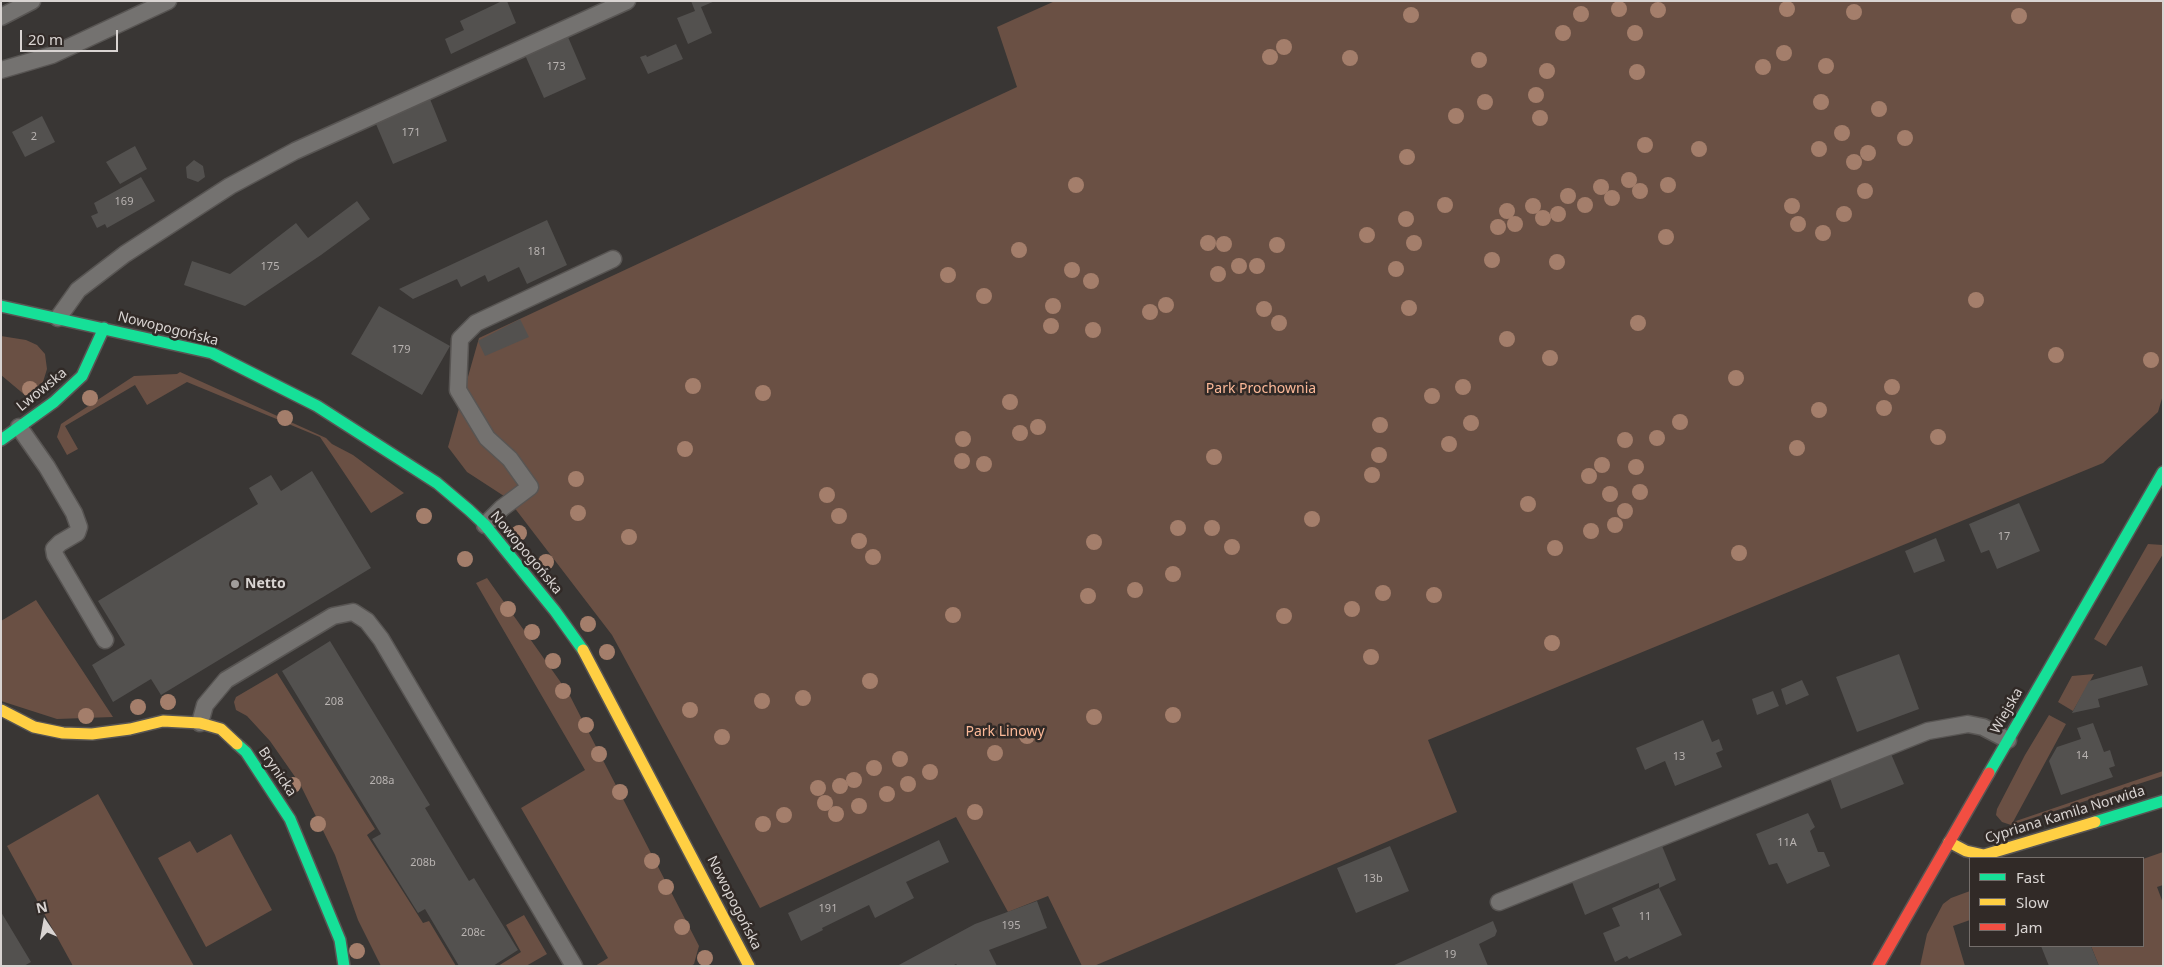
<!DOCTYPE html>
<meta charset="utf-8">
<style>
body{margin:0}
#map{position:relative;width:2164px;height:967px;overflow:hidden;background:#393634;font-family:"Noto Sans",sans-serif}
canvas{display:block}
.frame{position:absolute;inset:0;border:2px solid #d9d4d2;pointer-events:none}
.legend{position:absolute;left:1969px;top:857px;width:175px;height:90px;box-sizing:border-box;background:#312a27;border:1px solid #746e6b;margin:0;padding:6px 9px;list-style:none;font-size:15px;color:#d9d4d2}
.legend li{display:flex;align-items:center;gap:10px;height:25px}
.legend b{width:25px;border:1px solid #746e6b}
.north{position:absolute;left:20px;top:897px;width:50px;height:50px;-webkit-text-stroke:4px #312a27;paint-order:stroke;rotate:348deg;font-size:14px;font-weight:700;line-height:20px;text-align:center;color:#d9d4d2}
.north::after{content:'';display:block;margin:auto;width:18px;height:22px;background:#d9d4d2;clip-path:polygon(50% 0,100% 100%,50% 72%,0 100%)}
.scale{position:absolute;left:20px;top:30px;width:98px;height:22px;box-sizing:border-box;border:2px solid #d9d4d2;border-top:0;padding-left:6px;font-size:15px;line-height:18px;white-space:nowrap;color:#d9d4d2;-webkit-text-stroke:4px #312a27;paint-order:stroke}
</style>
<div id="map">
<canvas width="2164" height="967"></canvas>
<div class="frame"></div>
<ul class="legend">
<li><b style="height:6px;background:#16e098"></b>Fast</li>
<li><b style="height:6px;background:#ffcf43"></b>Slow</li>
<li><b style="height:6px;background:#f24e42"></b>Jam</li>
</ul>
<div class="north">N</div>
<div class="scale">20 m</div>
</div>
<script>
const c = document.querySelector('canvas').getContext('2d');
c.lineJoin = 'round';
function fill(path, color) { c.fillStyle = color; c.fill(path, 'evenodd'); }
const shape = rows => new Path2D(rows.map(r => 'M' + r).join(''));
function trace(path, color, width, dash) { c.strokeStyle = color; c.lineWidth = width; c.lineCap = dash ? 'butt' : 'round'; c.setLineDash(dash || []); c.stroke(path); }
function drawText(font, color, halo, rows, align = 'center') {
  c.font = font + ' "Noto Sans",sans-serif'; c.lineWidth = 5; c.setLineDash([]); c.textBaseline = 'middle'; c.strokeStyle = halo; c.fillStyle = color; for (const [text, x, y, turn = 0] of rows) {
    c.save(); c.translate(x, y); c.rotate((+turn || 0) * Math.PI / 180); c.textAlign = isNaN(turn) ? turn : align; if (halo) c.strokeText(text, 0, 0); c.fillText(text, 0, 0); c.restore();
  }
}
fill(shape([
 [1055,1,2163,1,2163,395,2158,412,2103,463,1428,740,1457,812,1094,966,1082,966,1048,896,1008,912,956,817,760,908,612,635,507,498,467,472,448,447,479,338,1017,87,997,27],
 [1,336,26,340,37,345,45,354,47,369,43,382,26,396,1,375],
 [180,372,326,438,332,444,353,455,404,493,371,513,320,437,187,382,147,405,135,385,65,426,78,449,67,455,57,437,61,424,134,376,177,374],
 [2148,544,2163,545,2163,554,2106,646,2094,639],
 [487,578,569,694,607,768,699,946,694,964,691,966,595,966,608,958,521,808,585,770,476,583],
 [36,600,113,717,57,719,1,701,1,621],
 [277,673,375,829,367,835,423,923,429,921,456,966,381,966,358,920,335,855,300,784,270,741,247,716,236,710,234,702,236,697],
 [2094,674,2073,711,2058,702,2072,676],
 [2049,715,2066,724,2013,822,2163,771,2163,776,2011,825,2002,822,1996,815,1997,809,2025,755],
 [98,794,194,966,73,966,7,846],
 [231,834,272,910,206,947,158,858,190,841,197,853],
 [2163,852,2163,885,2157,887,2163,903,2163,966,2099,966,2091,946,2143,946,2143,859],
 [1970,891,1970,920,1953,926,1965,966,1920,966,1927,934,1943,904,1951,898],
 [524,915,547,954,526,966,498,966,521,952,506,925]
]), '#6a5044');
fill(shape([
 [502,1,507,1,516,23,451,54,445,39,464,30,460,21],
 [691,1,715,1,701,7,712,33,688,44,677,18,695,11],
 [568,37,586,79,544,98,525,55],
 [676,44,683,59,648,74,640,57,646,55,647,57],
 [430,99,447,141,393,164,376,124],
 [42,116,55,142,25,157,12,132],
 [135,146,147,169,120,184,106,162],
 [194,160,203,166,205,177,198,182,187,178,186,167],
 [141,177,155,201,107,228,105,224,97,228,91,216,98,213,94,203],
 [357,201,370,219,321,255,245,306,184,285,192,261,230,274,296,223,308,238],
 [547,220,567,265,527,284,519,267,488,282,485,275,461,287,457,279,413,299,399,289],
 [379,306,450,346,422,395,351,354],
 [520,319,529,337,485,356,478,341],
 [312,471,371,568,161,695,151,679,113,702,92,665,125,645,98,601,258,504,249,488,271,475,281,491],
 [2019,503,2040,551,1997,569,1989,550,1981,553,1969,524],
 [1936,538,1945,561,1914,573,1905,551],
 [330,641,430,805,425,808,469,881,474,878,518,950,493,966,459,966,425,909,418,913,372,839,381,834,282,671],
 [1899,654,1919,709,1857,732,1836,677],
 [2142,666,2148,685,2098,699,2100,707,2072,713,2089,681],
 [1802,680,1809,695,1786,705,1781,689],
 [1773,691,1779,706,1757,715,1752,699],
 [1703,720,1712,742,1719,739,1723,750,1716,753,1722,767,1675,786,1665,761,1645,770,1636,748],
 [2093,723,2104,752,2110,750,2115,766,2109,768,2113,777,2061,795,2049,761,2057,747,2081,739,2077,728],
 [1891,754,1904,784,1841,809,1830,778],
 [1808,813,1815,827,1810,831,1818,852,1824,852,1830,866,1787,884,1777,863,1769,865,1756,834],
 [939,840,949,862,906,882,914,898,875,918,869,905,822,928,823,930,801,941,788,913],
 [1390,846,1409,891,1356,913,1337,868],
 [1662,846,1676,880,1659,888,1659,883,1585,915,1572,882],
 [1659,888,1682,935,1629,959,1627,956,1615,962,1603,933,1620,926,1612,908],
 [1037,901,1047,928,989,950,997,966,958,966,956,964,952,966,897,966,975,924],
 [1,912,31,962,24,966,1,966],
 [1493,921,1497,931,1495,936,1479,944,1488,966,1392,966],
 [2041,946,2091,946,2099,966,2049,966]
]), '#53514f');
const lane = shape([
 [1,17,32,1],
 [1,70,52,55,168,1],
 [58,318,78,290,125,254,230,186,295,151,627,1],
 [19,427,47,467,74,513,79,527,77,533,60,543,54,549,55,555,105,640],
 [485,525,502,508,530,487,510,459,487,438,458,390,460,339,476,323,613,259],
 [200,723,205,705,226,680,333,616,353,612,367,621,381,639,574,966],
 [1499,902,1928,731,1968,724,1983,727,2008,740]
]);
const fast = shape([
 [1,306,212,353,317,406,437,483,469,510,485,525,555,611,583,650],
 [1,440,54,402,82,376,104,328],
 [237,744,246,752,290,819,340,940,344,966],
 [1989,773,2163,472],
 [2095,822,2163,801]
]);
const slow = shape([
 [583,650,749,966],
 [1,710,34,727,63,733,92,734,130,729,163,721,200,723,221,729,237,744],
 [1949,842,1966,851,1984,855,2095,822]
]);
const jam = shape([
 [1878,966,1989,773]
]);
trace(lane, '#585553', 19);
trace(fast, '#585553', 14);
trace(slow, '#585553', 14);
trace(jam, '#585553', 14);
trace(lane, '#747270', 16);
trace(fast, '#16e098', 11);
trace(slow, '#ffcf43', 11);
trace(jam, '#f24e42', 11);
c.fillStyle = '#a47e6b';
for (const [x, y] of [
 [1619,9],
 [1787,9],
 [1658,10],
 [1854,12],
 [1581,14],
 [1411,15],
 [2019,16],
 [1563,33],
 [1635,33],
 [1284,47],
 [1784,53],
 [1270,57],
 [1350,58],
 [1479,60],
 [1826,66],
 [1763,67],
 [1547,71],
 [1637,72],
 [1536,95],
 [1485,102],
 [1821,102],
 [1879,109],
 [1456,116],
 [1540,118],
 [1842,133],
 [1905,138],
 [1645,145],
 [1699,149],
 [1819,149],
 [1868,153],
 [1407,157],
 [1854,162],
 [1629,180],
 [1076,185],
 [1668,185],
 [1601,187],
 [1640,191],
 [1865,191],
 [1568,196],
 [1612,198],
 [1445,205],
 [1585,205],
 [1533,206],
 [1792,206],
 [1507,211],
 [1558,214],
 [1844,214],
 [1543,218],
 [1406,219],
 [1515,224],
 [1798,224],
 [1498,227],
 [1823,233],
 [1367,235],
 [1666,237],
 [1208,243],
 [1414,243],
 [1224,244],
 [1277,245],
 [1019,250],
 [1492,260],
 [1557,262],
 [1239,266],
 [1257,266],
 [1396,269],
 [1072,270],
 [1218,274],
 [948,275],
 [1091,281],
 [984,296],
 [1976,300],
 [1166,305],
 [1053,306],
 [1409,308],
 [1264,309],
 [1150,312],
 [1279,323],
 [1638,323],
 [1051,326],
 [1093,330],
 [1507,339],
 [2056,355],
 [1550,358],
 [2151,360],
 [1736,378],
 [693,386],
 [1463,387],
 [1892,387],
 [30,389],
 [763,393],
 [1432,396],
 [90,398],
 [1010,402],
 [1884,408],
 [1819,410],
 [285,418],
 [1680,422],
 [1471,423],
 [1380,425],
 [1038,427],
 [1020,433],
 [1938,437],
 [1657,438],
 [963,439],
 [1625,440],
 [1449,444],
 [1797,448],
 [685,449],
 [1379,455],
 [1214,457],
 [962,461],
 [984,464],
 [1602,465],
 [1636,467],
 [1372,475],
 [1589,476],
 [576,479],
 [1640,492],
 [1610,494],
 [827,495],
 [1528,504],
 [1625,511],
 [578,513],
 [424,516],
 [839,516],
 [1312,519],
 [1615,525],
 [1178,528],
 [1212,528],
 [1591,531],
 [519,533],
 [629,537],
 [859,541],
 [1094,542],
 [1232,547],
 [1555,548],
 [1739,553],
 [873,557],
 [465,559],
 [546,562],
 [1173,574],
 [1135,590],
 [1383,593],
 [1434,595],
 [1088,596],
 [508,609],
 [1352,609],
 [953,615],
 [1284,616],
 [588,624],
 [532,632],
 [1552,643],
 [607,652],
 [1371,657],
 [553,661],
 [870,681],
 [563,691],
 [803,698],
 [762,701],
 [168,702],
 [138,707],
 [690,710],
 [1173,715],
 [86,716],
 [1094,717],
 [586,725],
 [1027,736],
 [722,737],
 [995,753],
 [599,754],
 [900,759],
 [874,768],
 [930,772],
 [854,780],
 [908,784],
 [293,785],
 [840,786],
 [818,788],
 [620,792],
 [887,794],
 [825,803],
 [859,806],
 [975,812],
 [836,814],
 [784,815],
 [318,824],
 [763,824],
 [652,861],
 [666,887],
 [682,927],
 [357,951],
 [705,958]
]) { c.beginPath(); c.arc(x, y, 8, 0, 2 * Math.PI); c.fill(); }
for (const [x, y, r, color] of [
 [235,584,5,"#a19d9b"]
]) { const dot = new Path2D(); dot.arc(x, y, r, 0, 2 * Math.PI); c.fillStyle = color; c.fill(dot); trace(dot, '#312a27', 2); }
drawText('11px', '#b8b3b1', null, [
 ["173",556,67],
 ["171",411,133],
 ["2",34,137],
 ["169",124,202],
 ["181",537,252],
 ["175",270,267],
 ["179",401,350],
 ["17",2004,537],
 ["208",334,702],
 ["14",2082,756],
 ["13",1679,757],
 ["208a",382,781],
 ["11A",1787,843],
 ["208b",423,863],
 ["13b",1373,879],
 ["191",828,909],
 ["11",1645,917],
 ["195",1011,926],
 ["208c",473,933],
 ["19",1450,955]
]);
drawText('14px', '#d9d4d2', '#312a27', [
 ["Nowopogońska",168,329,14],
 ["Lwowska",42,390,-39],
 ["Nowopogońska",526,553,50],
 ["Wiejska",2007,711,-60],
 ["Brynicka",277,772,56],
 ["Cypriana Kamila Norwida",2065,815,-17],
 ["Nowopogońska",734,903,63]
]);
drawText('14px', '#fcb998', '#312a27', [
 ["Park Prochownia",1261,389],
 ["Park Linowy",1005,732]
]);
drawText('bold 14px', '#d9d4d2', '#312a27', [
 ["Netto",245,584]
], 'left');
</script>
